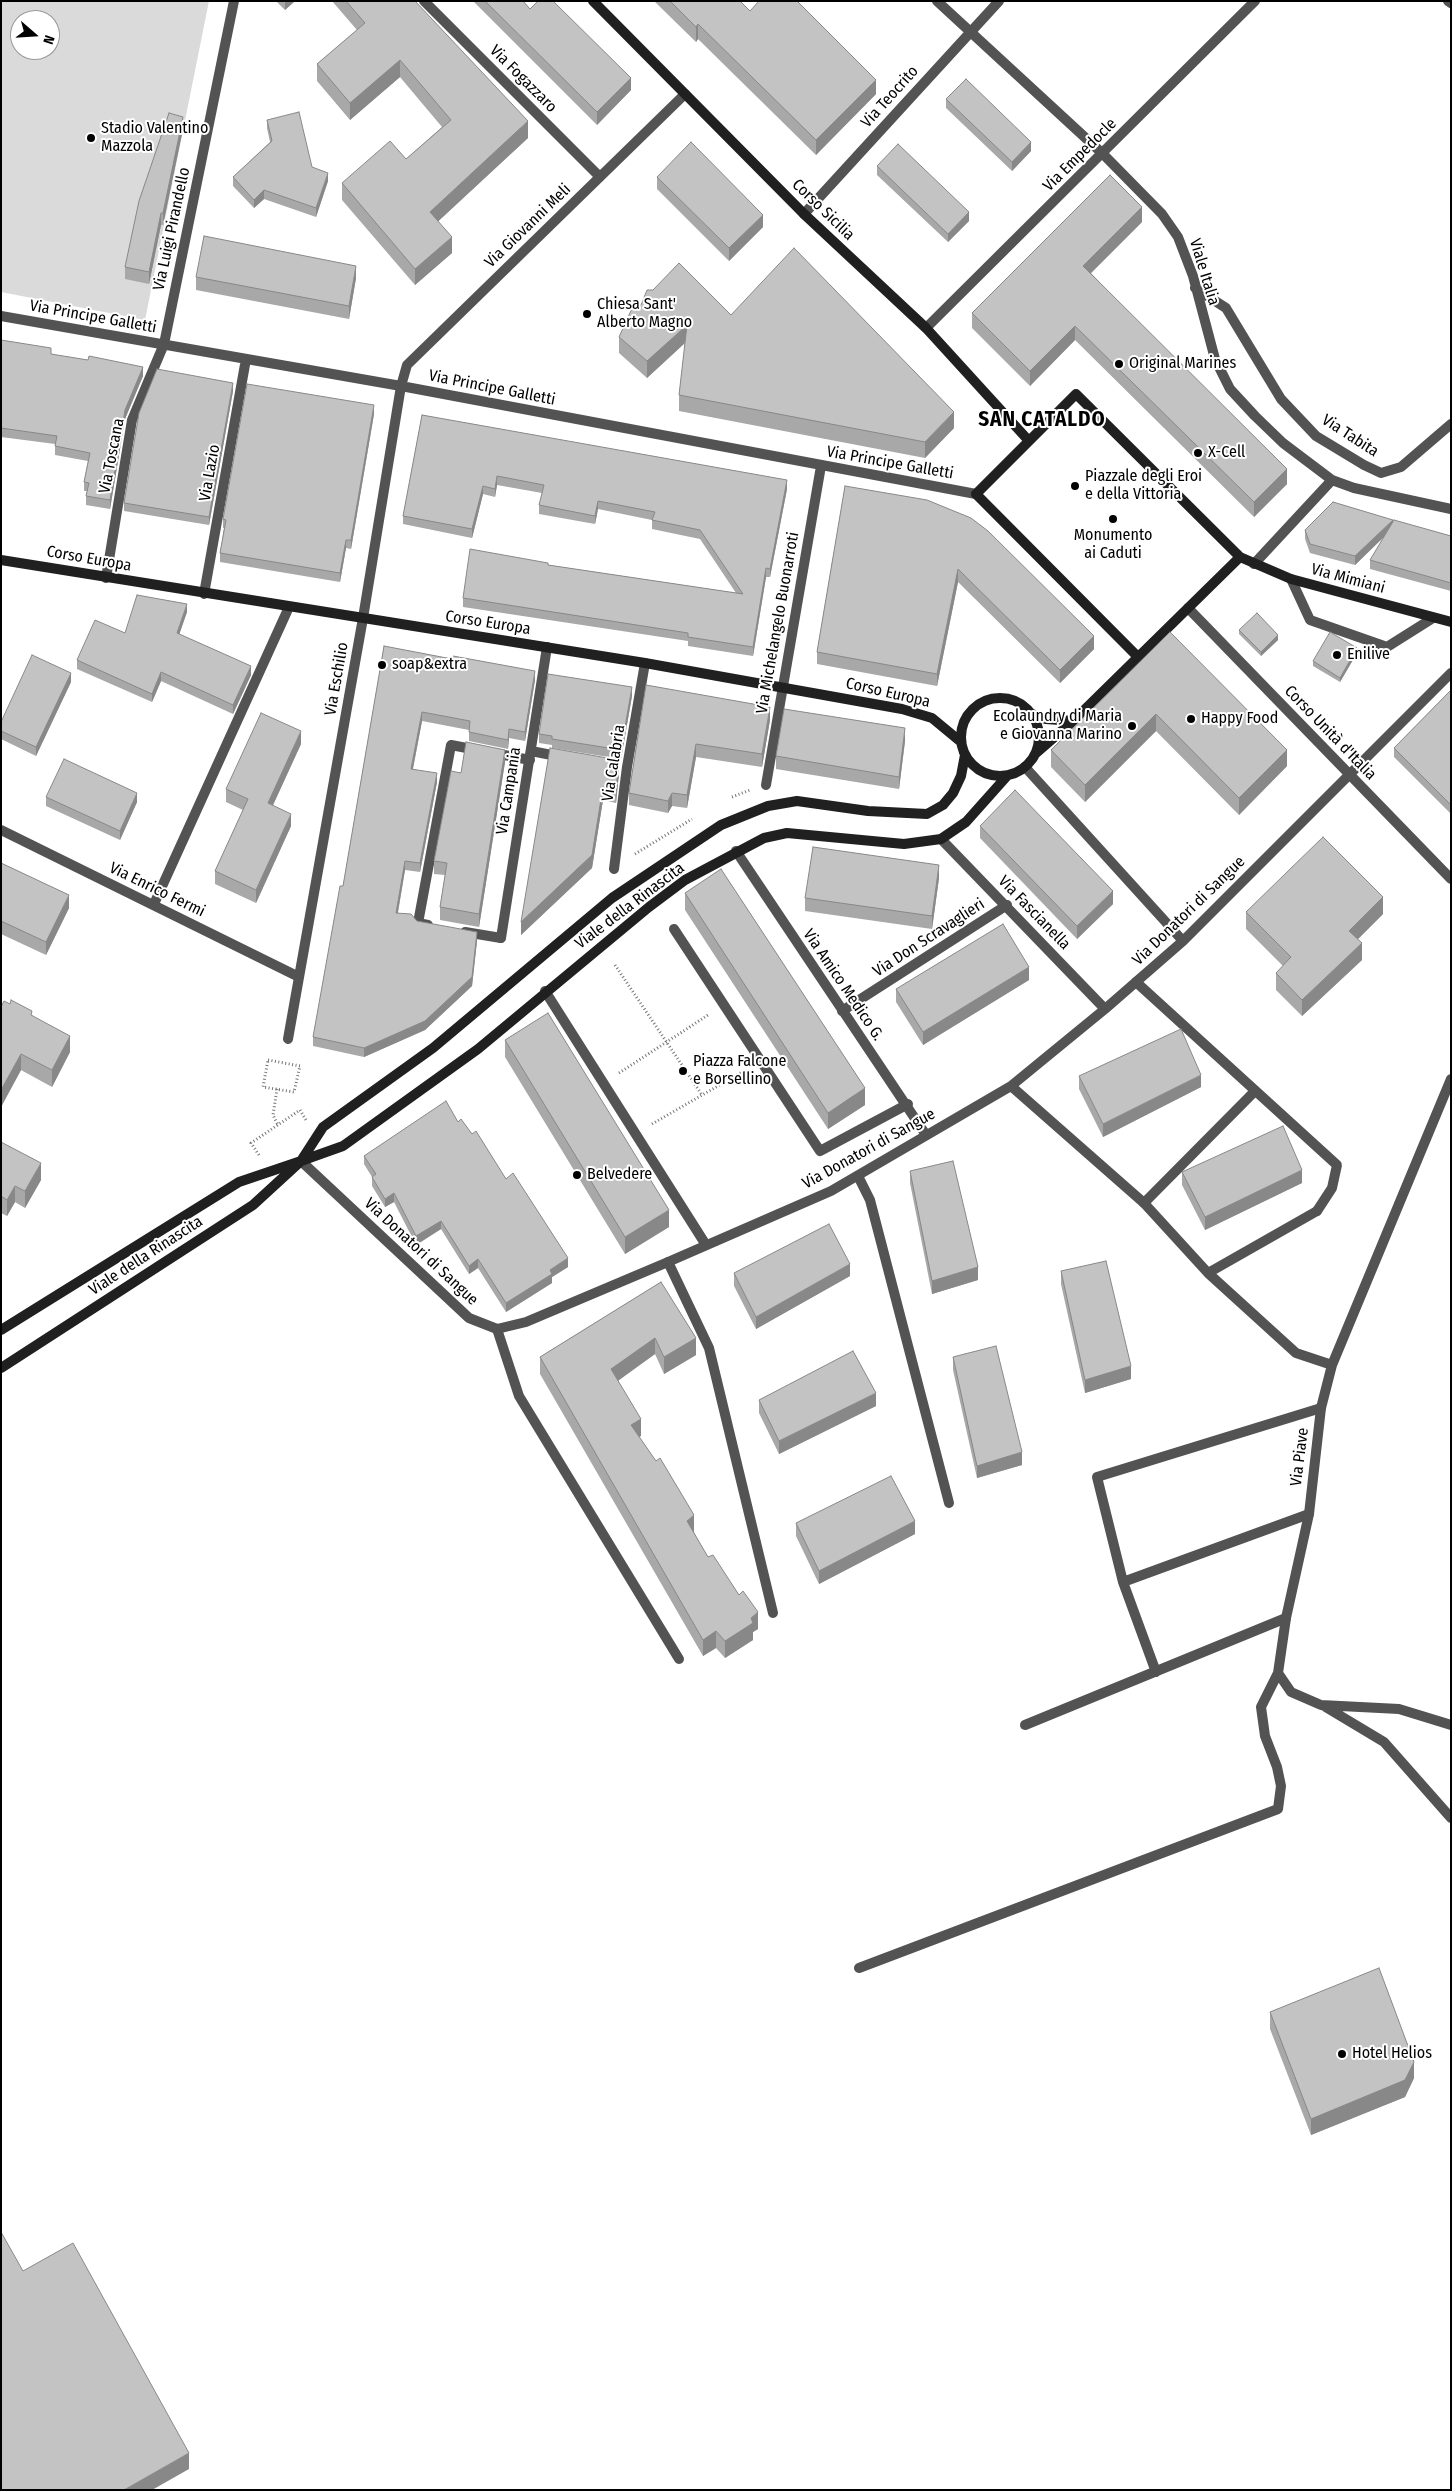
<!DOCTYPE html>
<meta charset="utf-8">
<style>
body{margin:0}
#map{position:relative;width:1452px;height:2491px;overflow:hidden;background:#fff;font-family:"Fira Sans Condensed",sans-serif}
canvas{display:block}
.frame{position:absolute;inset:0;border:2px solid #000;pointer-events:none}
.north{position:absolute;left:10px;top:10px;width:50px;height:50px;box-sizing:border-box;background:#fff;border:1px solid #999;border-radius:50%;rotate:109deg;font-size:14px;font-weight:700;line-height:20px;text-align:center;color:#000}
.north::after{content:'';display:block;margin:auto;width:18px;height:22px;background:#000;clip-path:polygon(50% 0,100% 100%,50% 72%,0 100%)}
</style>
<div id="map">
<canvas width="1452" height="2491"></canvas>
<div class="frame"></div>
<div class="north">N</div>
</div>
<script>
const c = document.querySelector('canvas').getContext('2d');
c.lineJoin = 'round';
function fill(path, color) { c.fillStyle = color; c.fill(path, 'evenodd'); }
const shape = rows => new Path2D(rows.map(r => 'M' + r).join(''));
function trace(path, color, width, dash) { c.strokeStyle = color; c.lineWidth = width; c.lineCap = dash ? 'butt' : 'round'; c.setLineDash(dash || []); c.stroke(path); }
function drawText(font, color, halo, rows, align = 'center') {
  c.font = font + ' "Fira Sans Condensed",sans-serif'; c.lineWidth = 4; c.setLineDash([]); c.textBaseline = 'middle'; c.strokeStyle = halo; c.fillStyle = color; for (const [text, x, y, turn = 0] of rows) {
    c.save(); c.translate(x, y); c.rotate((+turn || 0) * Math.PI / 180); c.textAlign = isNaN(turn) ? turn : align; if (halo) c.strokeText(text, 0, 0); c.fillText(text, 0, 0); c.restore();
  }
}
fill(shape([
 [1,1,209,1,145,320,1,292],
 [20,20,50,20,50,50,20,50]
]), '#dadada');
trace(shape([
 [732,797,750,790],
 [635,854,692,819],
 [615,965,702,1095],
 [268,1060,300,1066,294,1092,263,1087,268,1060],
 [619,1073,708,1015],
 [277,1089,273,1115,278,1125],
 [652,1124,744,1071],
 [259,1155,251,1143,300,1110,306,1120]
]), '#757575', 3, [1, 2.5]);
trace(shape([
 [1291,579,1310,620,1387,647,1433,618],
 [494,753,530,760],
 [428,925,418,923,451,745,477,750],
 [674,929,820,1151,908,1104],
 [465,932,501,938],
 [1136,982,1337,1165,1332,1188,1317,1211],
 [858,1176,870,1200,949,1503],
 [1144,1203,1255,1091],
 [668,1262,709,1348,773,1613],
 [497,1329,519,1396,679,1659],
 [1309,1514,1123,1582,1097,1477,1321,1408],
 [1123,1582,1156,1672],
 [1025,1725,1286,1618]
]), '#535353', 10);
trace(shape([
 [424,1,600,177],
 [937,1,1103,154,1162,214,1178,237,1193,276,1215,359,1230,389,1255,416,1283,443,1332,480,1354,488,1451,509],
 [1448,1,1451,3],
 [804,214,999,1],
 [1195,288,1226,308,1281,399,1316,436,1364,465,1381,473,1401,467,1451,424],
 [1,316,401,386,976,494],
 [926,328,1255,1],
 [1254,564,1332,480],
 [106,578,132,420,164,344,234,1],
 [204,594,246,359],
 [1188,608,1451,879],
 [531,751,562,757],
 [1025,767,1183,941],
 [766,785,821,466],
 [1,830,299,977],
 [941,839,1105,1009],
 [736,851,926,1135],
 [614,869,627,767,645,663],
 [154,904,289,607],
 [501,938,547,647],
 [545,991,706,1245],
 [842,1011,1007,905],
 [288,1039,363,618,401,386,407,365,685,94],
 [1451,1079,1332,1365,1321,1408,1309,1514,1286,1618,1278,1673,1291,1692,1321,1705,1399,1709,1451,1725],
 [1011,1086,1144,1203,1208,1273,1296,1353,1332,1365],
 [301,1161,469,1318,497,1329,526,1322,668,1262,831,1191,1011,1086,1105,1009,1183,941,1451,673],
 [1208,1273,1317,1211],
 [1324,1706,1384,1742,1451,1818],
 [859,1968,1278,1809,1281,1786,1277,1767,1265,1736,1261,1707,1278,1673]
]), '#535353', 10);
trace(shape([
 [593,1,804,214,926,328,1029,441],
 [1,560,645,663,902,709,932,718,961,742],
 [1138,657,976,494,1076,394,1240,557,1291,579,1451,622],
 '961 737a39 39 0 1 1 78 0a39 39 0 1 1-78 0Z',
 [1032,714,1046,719,1073,721],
 [1035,754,1073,721,1240,557],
 [1,1330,239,1182,301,1161,323,1127,433,1048,612,898,721,825,768,806,797,801,868,811,927,814,943,805,953,793,961,776,965,755],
 [1,1368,253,1205,301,1161,343,1146,478,1049,649,907,685,880,764,838,787,833,904,844,941,839,966,822,1007,776]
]), '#202020', 10);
fill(shape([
 [276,1,295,1,285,10],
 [332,1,415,1,528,138,438,221,452,253,415,285,342,200,342,183,406,159,442,127,400,77,350,120,317,81,317,64,357,30],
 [473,1,523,1,530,9,631,90,597,125],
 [654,1,740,1,750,11,876,94,816,155,698,39,696,42],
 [946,99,1031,151,1012,171,946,108],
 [267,120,312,167,328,181,316,217,264,199,254,208,233,186,233,177,270,142,267,128],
 [183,129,163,225,161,225,149,284,125,279,125,267],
 [877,166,969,221,948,242,877,175],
 [657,177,763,227,729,261,657,189],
 [1142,222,1091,273,1287,484,1254,517,1075,340,1030,386,972,328,972,313],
 [196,277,356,278,349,319,196,290],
 [731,315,954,428,925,458,679,411,679,395,685,343,647,378,619,353,619,337],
 [1,340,51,354,143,376,125,419,110,509,86,505,86,496,87,491,84,491,84,482,88,461,55,455,55,444,1,437],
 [233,391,209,525,124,511,124,503],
 [374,414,351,549,346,548,340,582,220,562,220,553,224,528,223,528,223,519],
 [422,415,787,489,770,577,766,577,753,656,688,646,688,641,463,607,463,598,548,565,736,593,700,539,652,529,652,520,598,509,595,524,539,514,539,505,542,493,497,485,495,497,483,494,472,538,403,524,403,516],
 [845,486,1094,649,1060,683,958,582,937,686,817,664,817,652],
 [1393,522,1451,536,1451,591,1370,569,1370,560,1384,537,1355,565,1310,553,1305,539,1305,530],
 [187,612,179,634,251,675,233,714,161,681,152,702,77,669,77,660,125,633],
 [1239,630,1278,640,1261,656,1239,634],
 [1170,632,1287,766,1239,815,1156,731,1085,802,1051,767,1051,750],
 [384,646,535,680,525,741,509,738,508,749,469,741,469,730,422,721,413,769,437,782,420,872,405,870,398,913,417,921,477,941,472,986,425,1030,364,1057,313,1046,313,1037,343,886],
 [1357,653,1340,682,1313,666,1313,661],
 [71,682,36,756,1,739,1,722],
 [646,685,770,720,762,767,696,757,687,808,672,806,668,813,629,805,629,793],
 [1451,690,1451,814,1394,757,1394,748],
 [632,696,621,759,552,748,552,745,539,743,539,734],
 [905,741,899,789,776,769,776,756],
 [301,744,273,805,291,826,256,903,215,884,215,871,243,810,226,802,226,789],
 [550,748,619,773,616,803,603,800,592,868,521,935],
 [505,762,479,927,440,920,440,907,445,875,434,874,434,861,461,773],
 [46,797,137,802,120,840,46,806],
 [980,826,1113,904,1077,939,980,838],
 [1,863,69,908,46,955,1,934],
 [939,878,932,929,805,911,805,898],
 [685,893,865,1105,828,1129,685,910],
 [1246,912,1383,914,1358,939,1362,960,1302,1016,1276,990,1276,973,1283,966,1246,929],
 [1029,980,923,1045,896,1002,896,989],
 [1,1007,32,1015,70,1052,52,1087,21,1070,1,1107],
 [505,1040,669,1227,625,1254,505,1057],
 [1079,1076,1201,1087,1103,1137,1079,1089],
 [458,1122,472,1134,506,1179,568,1267,552,1277,552,1283,506,1312,478,1268,469,1274,441,1229,416,1245,394,1202,385,1207,372,1186,372,1177,364,1164,364,1156],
 [1,1142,41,1180,25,1208,15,1202,7,1216,1,1213],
 [910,1171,978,1280,932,1294,910,1183],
 [1182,1172,1302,1183,1205,1230,1182,1185],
 [1061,1271,1131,1379,1085,1393,1061,1284],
 [734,1273,850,1276,756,1329,734,1286],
 [661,1282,696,1355,664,1374,655,1354,618,1380,641,1436,639,1437,694,1532,694,1533,708,1557,758,1629,753,1632,753,1640,725,1658,716,1648,703,1656,540,1374,540,1357],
 [953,1357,1022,1465,977,1478,953,1370],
 [759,1400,876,1406,779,1454,759,1413],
 [796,1523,915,1534,819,1584,796,1536],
 [1270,2012,1414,2078,1405,2097,1311,2135,1270,2029]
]), '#a8a8a8');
fill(shape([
 [285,1,295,1,285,10],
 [698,24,698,39,696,42,696,27],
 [400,60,400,77,350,120,350,103],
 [631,78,631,90,597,125,597,112],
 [876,80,876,94,816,155,816,140],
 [183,117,183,129,163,225,163,213],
 [528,121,528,138,430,229,430,212],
 [1031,142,1031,151,1012,171,1012,162],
 [328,173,328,181,316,217,316,208],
 [264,190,264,199,254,208,254,200],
 [1142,207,1142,222,1083,281,1083,266],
 [969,212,969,221,948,242,948,234],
 [161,213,161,225,149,284,149,272],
 [763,215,763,227,729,261,729,248],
 [452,237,452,253,415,285,415,269],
 [356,266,356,278,349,319,349,306],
 [687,325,687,341,647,378,647,361],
 [1075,326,1075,340,1030,386,1030,371],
 [143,367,143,376,125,419,110,509,110,500,125,410],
 [233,383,233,391,209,525,209,517],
 [374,405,374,414,351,549,351,540],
 [954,412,954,428,925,458,925,442],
 [1287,469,1287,484,1254,517,1254,502],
 [497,476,497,485,495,497,495,489],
 [787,480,787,489,770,577,770,569],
 [483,486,483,494,472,538,472,529],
 [598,501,598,509,595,524,595,516],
 [1393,520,1393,528,1355,565,1355,556],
 [346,540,346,548,340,582,340,573],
 [766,568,766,577,753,656,753,647],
 [958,569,958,582,937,686,937,674],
 [187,604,187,612,177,641,177,633],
 [1278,635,1278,640,1261,656,1261,652],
 [1094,636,1094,649,1060,683,1060,670],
 [1357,648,1357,653,1340,682,1340,678],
 [251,666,251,675,233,714,233,705],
 [535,671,535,680,525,741,525,732],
 [161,672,161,681,152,702,152,694],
 [71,673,71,682,36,756,36,747],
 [632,687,632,696,621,759,621,750],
 [770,707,770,720,762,767,762,754],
 [422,712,422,721,411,778,411,769],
 [1156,714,1156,731,1085,802,1085,785],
 [905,728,905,741,899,789,899,777],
 [509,729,509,738,508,749,508,740],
 [301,731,301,744,268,816,268,803],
 [696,744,696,757,687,808,687,795],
 [505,750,505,762,479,927,479,914],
 [1287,750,1287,766,1239,815,1239,798],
 [619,760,619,773,616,803,616,790],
 [437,773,437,782,420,872,420,863],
 [603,787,603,800,592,868,521,935,521,922],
 [137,793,137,802,120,840,120,831],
 [672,793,672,806,668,813,668,801],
 [291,814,291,826,256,903,256,890],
 [405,861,405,870,396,922,396,913],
 [939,865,939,878,932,929,932,916],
 [1113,891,1113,904,1077,939,1077,926],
 [69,895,69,908,46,955,46,942],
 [1383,897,1383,914,1349,948,1349,931],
 [477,932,477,941,472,986,425,1030,364,1057,364,1048],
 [1362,943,1362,960,1302,1016,1302,1000],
 [1029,967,1029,980,923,1045,923,1032],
 [70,1036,70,1052,52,1087,52,1070],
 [21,1054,21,1070,1,1107,1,1090],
 [1201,1075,1201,1087,1103,1137,1103,1124],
 [865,1088,865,1105,828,1129,828,1113],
 [41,1163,41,1180,25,1208,25,1191],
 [1302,1170,1302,1183,1205,1230,1205,1217],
 [15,1186,15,1202,7,1216,7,1200],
 [394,1193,394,1202,385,1207,385,1199],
 [669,1210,669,1227,625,1254,625,1237],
 [441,1221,441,1229,416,1245,416,1236],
 [568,1258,568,1267,552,1277,552,1283,506,1312,506,1303,550,1270],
 [478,1259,478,1268,469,1274,469,1266],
 [850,1264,850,1276,756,1329,756,1317],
 [978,1267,978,1280,932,1294,932,1281],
 [655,1338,655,1354,611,1386,611,1369],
 [696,1338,696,1355,664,1374,664,1357],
 [1131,1366,1131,1379,1085,1393,1085,1380],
 [876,1393,876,1406,779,1454,779,1441],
 [641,1419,641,1436,631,1442,631,1425],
 [1022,1452,1022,1465,977,1478,977,1466],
 [694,1515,694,1532,687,1538,687,1521],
 [915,1521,915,1534,819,1584,819,1571],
 [758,1612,758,1629,753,1632,753,1640,725,1658,725,1641,751,1618],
 [716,1631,716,1648,703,1656,703,1640],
 [1414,2062,1414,2078,1405,2097,1311,2135,1311,2119],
 [189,2453,189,2469,152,2490,124,2490]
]), '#888');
const building = shape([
 [346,1,415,1,528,121,430,212,452,237,415,269,342,183,390,141,406,159,451,120,400,60,350,103,317,64,365,23,346,1],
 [485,1,523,1,530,9,538,1,553,1,631,78,597,112,485,1],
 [670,1,740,1,750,11,759,1,797,1,876,80,816,140,698,24,696,27,670,1],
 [966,79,1031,142,1012,162,946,99,966,79],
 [299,112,312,167,328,173,316,208,264,190,254,200,233,177,272,141,267,120,299,112],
 [169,113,183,117,163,213,161,213,149,272,125,267,139,201,169,113],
 [691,142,763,215,729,248,657,177,691,142],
 [898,144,969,212,948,234,877,166,898,144],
 [1110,175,1142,207,1083,266,1287,469,1254,502,1075,326,1030,371,972,313,1110,175],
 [204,236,356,266,349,306,196,277,204,236],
 [794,248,954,412,925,442,679,395,687,325,647,361,619,337,634,304,641,305,647,290,653,290,679,263,731,315,794,248],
 [1,340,51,348,51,354,88,360,89,356,143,367,125,410,110,500,86,496,89,483,84,482,90,453,55,446,57,436,1,428,1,340],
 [157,369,233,383,209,517,124,503,139,413,157,369],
 [247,384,374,405,351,540,346,540,340,573,220,553,226,520,223,519,247,384],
 [422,415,787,480,770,569,766,568,753,647,688,637,688,633,463,598,470,549,548,563,548,565,743,594,700,530,652,520,655,512,598,501,595,516,539,505,544,485,497,476,495,489,483,486,472,529,403,516,422,415],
 [845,486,927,500,971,518,988,531,1094,636,1060,670,958,569,937,674,817,652,845,486],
 [1333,502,1393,520,1355,556,1310,544,1305,530,1333,502],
 [1394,520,1451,536,1451,583,1370,560,1394,520],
 [137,595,187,604,177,633,251,666,233,705,161,672,152,694,77,660,95,620,125,633,137,595],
 [1257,613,1278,635,1261,652,1239,630,1257,613],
 [1170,632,1287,750,1239,798,1156,714,1085,785,1051,750,1170,632],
 [1330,632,1357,648,1340,678,1313,661,1330,632],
 [384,646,452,659,453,656,535,671,525,732,509,729,508,740,469,732,470,721,422,712,411,769,437,773,420,863,405,861,396,913,411,914,417,921,477,932,472,977,425,1021,364,1048,313,1037,340,886,343,886,384,646],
 [32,655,71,673,36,747,1,731,1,722,32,655],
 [548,674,632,687,621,750,552,739,552,736,539,734,548,674],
 [646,685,770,707,762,754,696,744,687,795,672,793,668,801,629,793,646,685],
 [1451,690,1451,805,1394,748,1451,690],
 [784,709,905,728,899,777,776,756,784,709],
 [261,713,301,731,268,803,291,814,256,890,215,871,248,799,226,789,261,713],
 [466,742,505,750,479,914,440,907,447,863,434,861,451,771,461,773,466,742],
 [550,748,619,760,616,790,603,787,592,855,521,922,550,748],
 [64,759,137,793,120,831,46,797,64,759],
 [1015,790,1113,891,1077,926,980,826,1015,790],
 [1323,837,1383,897,1349,931,1362,943,1302,1000,1276,973,1291,957,1246,912,1323,837],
 [813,847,939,865,932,916,805,898,813,847],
 [1,863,69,895,46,942,1,921,1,863],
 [721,869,865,1088,828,1113,685,893,721,869],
 [1003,924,1029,967,923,1032,896,989,1003,924],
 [11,1000,32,1011,31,1015,70,1036,52,1070,21,1054,1,1090,1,1007,4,1001,10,1004,11,1000],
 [548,1013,669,1210,625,1237,505,1040,548,1013],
 [1181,1029,1201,1075,1103,1124,1079,1076,1181,1029],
 [446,1101,458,1122,461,1119,472,1134,476,1131,506,1179,513,1173,568,1258,550,1270,552,1274,506,1303,478,1259,469,1266,441,1221,416,1236,394,1193,385,1199,372,1177,376,1174,364,1156,446,1101],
 [1283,1126,1302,1170,1205,1217,1182,1172,1283,1126],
 [1,1142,41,1163,25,1191,15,1186,7,1200,1,1196,1,1142],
 [953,1161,978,1267,932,1281,910,1171,953,1161],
 [829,1224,850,1264,756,1317,734,1273,829,1224],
 [1106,1261,1131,1366,1085,1380,1061,1271,1106,1261],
 [661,1282,696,1338,664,1357,655,1338,611,1369,641,1419,631,1425,656,1461,660,1458,694,1515,687,1521,708,1557,713,1555,739,1595,743,1591,758,1612,751,1618,753,1623,725,1641,716,1631,703,1640,540,1357,661,1282],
 [996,1346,1022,1452,977,1466,953,1357,996,1346],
 [853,1351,876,1393,779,1441,759,1400,853,1351],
 [891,1476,915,1521,819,1571,796,1523,891,1476],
 [1379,1968,1414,2062,1405,2080,1311,2119,1270,2012,1379,1968],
 [1,2232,23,2271,73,2243,189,2453,124,2490,1,2490,1,2232]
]);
fill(building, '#c3c3c3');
trace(building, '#888', 1);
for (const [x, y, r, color] of [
 [91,138,5,"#000"],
 [587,314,5,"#000"],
 [1119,364,5,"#000"],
 [1198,453,5,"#000"],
 [1075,486,5,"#000"],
 [1113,519,5,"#000"],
 [1337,655,5,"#000"],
 [382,665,5,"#000"],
 [1191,719,5,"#000"],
 [1132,726,5,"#000"],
 [683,1071,5,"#000"],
 [577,1175,5,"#000"],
 [1342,2054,5,"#000"]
]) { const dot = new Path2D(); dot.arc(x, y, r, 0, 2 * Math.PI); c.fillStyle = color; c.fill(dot); trace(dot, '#fff', 2); }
drawText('16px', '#000', '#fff', [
 ["Via Fogazzaro",523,79,45],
 ["Via Teocrito",890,97,-48],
 ["Via Empedocle",1080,155,-45],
 ["Corso Sicilia",823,210,44],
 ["Via Giovanni Meli",528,226,-44],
 ["Via Luigi Pirandello",172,229,-78],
 ["Viale Italia",1204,272,73],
 ["Via Principe Galletti",93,317,10],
 ["Via Principe Galletti",492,388,11],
 ["Via Tabita",1350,436,33],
 ["Via Toscana",112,456,-79],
 ["Via Principe Galletti",890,463,10],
 ["Via Lazio",210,473,-80],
 ["Corso Europa",89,559,10],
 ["Via Mimiani",1348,579,15],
 ["Corso Europa",488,623,9],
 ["Via Michelangelo Buonarroti",778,623,-80],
 ["Via Eschilio",337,679,-80],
 ["Corso Europa",888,693,13],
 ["Corso Unità d'Italia",1330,733,46],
 ["Via Calabria",614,763,-81],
 ["Via Campania",509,791,-81],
 ["Via Enrico Fermi",157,890,26],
 ["Viale della Rinascita",630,906,-37],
 ["Via Donatori di Sangue",1189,911,-44],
 ["Via Fascianella",1034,913,46],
 ["Via Don Scravaglieri",929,938,-33],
 ["Via Amico Medico G.",843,985,56],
 ["Via Donatori di Sangue",869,1149,-29],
 ["Via Donatori di Sangue",421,1252,43],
 ["Viale della Rinascita",146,1256,-33],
 ["Via Piave",1300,1457,-83]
]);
drawText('16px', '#000', '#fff', [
 ["Stadio Valentino",101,129],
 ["Mazzola",101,147],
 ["Chiesa Sant'",597,305],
 ["Alberto Magno",597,323],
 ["Original Marines",1129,364],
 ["X-Cell",1208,453],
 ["Piazzale degli Eroi",1085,477],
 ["e della Vittoria",1085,495],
 ["Monumento",1113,536,"center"],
 ["ai Caduti",1113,554,"center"],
 ["Enilive",1347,655],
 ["soap&extra",392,665],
 ["Ecolaundry di Maria",1122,717,"right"],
 ["e Giovanna Marino",1122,735,"right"],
 ["Happy Food",1201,719],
 ["Piazza Falcone",693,1062],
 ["e Borsellino",693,1080],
 ["Belvedere",587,1175],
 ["Hotel Helios",1352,2054]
], 'left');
c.letterSpacing = '1px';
drawText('bold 21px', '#000', '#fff', [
 ["SAN CATALDO",1042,420]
]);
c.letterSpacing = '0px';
</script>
